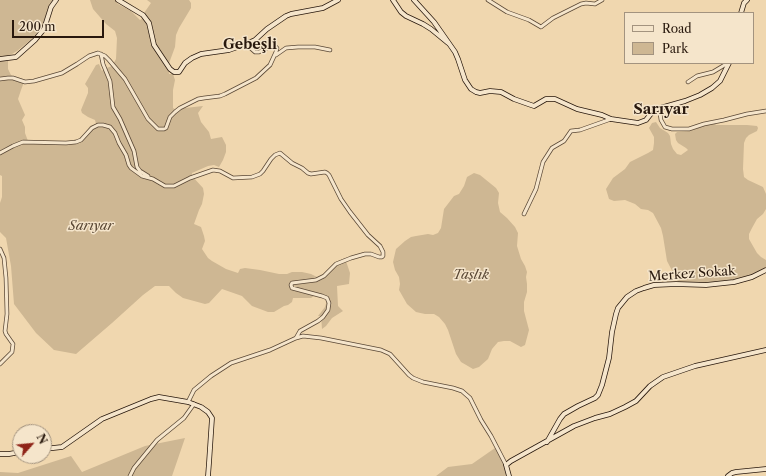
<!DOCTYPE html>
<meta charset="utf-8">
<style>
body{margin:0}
#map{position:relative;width:766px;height:476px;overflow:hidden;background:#f0d7af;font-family:"Libre Caslon Text",serif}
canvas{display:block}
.legend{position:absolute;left:624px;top:12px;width:130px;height:52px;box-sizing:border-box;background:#f5e5cb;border:1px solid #a3937f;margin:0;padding:5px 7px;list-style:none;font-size:12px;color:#28180d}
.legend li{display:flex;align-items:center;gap:8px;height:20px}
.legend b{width:20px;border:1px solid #a3937f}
.north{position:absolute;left:12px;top:424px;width:40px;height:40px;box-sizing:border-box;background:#f5e5cb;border:1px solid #a3937f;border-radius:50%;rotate:63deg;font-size:11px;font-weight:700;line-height:16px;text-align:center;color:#28180d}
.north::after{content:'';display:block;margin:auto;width:14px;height:18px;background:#8f2418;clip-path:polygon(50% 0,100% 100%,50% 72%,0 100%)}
.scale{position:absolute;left:12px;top:20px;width:92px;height:18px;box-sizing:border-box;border:2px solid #28180d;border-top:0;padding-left:5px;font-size:12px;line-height:14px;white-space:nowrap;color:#28180d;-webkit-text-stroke:3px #f5e5cb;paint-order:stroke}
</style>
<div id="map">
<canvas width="766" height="476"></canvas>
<ul class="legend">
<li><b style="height:5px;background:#f5e5cb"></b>Road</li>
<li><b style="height:11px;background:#ceb793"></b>Park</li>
</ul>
<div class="north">N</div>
<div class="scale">200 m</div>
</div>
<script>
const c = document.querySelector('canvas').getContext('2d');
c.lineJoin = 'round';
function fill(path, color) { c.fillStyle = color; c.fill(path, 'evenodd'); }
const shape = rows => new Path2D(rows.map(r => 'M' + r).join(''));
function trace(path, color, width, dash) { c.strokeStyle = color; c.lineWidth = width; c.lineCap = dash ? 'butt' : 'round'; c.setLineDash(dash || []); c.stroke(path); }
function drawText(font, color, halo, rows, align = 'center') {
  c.font = font + ' "Libre Caslon Text",serif'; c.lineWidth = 3; c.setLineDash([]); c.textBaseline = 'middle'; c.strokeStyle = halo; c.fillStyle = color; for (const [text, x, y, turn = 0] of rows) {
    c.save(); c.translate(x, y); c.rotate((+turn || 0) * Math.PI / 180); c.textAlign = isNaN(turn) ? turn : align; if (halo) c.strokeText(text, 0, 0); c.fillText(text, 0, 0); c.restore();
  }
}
fill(shape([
 [0,0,53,0,48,8,43,25,33,38,17,51,12,54,8,56,8,69,11,75,24,82,21,90,18,99,25,115,22,120,25,127,25,133,28,141,72,142,79,139,82,137,90,126,96,124,95,120,88,117,82,113,81,110,88,93,88,88,85,84,96,65,99,64,102,71,104,69,112,66,116,59,117,38,115,31,106,24,93,9,90,0,115,0,118,4,131,11,140,20,145,17,144,13,151,3,147,0,189,0,191,3,191,8,179,28,176,35,175,47,168,66,169,74,173,74,175,80,173,90,173,108,176,110,183,105,185,108,203,106,198,113,201,122,209,132,211,139,222,137,226,145,226,152,223,160,219,167,214,165,208,166,192,173,192,176,203,188,204,194,202,204,199,210,194,224,201,227,204,236,205,241,202,249,208,258,212,261,226,269,238,273,240,269,245,268,260,270,279,274,287,274,292,272,302,272,311,274,317,277,323,274,334,263,345,258,350,273,349,284,337,286,338,306,343,311,332,318,326,326,322,329,321,316,318,316,325,307,327,300,326,297,323,295,317,294,311,298,293,298,292,302,288,305,284,306,274,312,268,312,252,306,242,296,222,289,209,303,205,304,183,298,176,293,169,286,155,286,143,295,112,323,76,354,54,350,36,333,14,304,11,266,6,238,0,232,0,203,2,197,2,176,0,175],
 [656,122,660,128,668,133,670,136,671,144,673,149,677,154,681,155,688,150,686,148,678,143,676,140,675,134,677,132,691,131,703,126,715,123,716,125,747,125,757,126,758,128,757,131,749,135,746,138,744,143,743,169,744,177,748,180,763,187,766,194,766,209,763,214,757,219,752,228,749,234,749,239,757,253,761,257,766,260,766,267,749,276,737,280,709,284,678,282,667,261,663,236,661,228,653,213,648,210,641,209,635,204,625,200,614,201,609,199,606,189,613,178,625,169,630,162,648,153,653,150,654,143,654,137,649,128,652,123],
 [474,173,480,175,496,188,499,193,498,203,500,212,507,218,515,227,518,233,517,246,521,259,525,266,527,272,526,277,527,284,527,292,524,302,524,311,529,330,525,345,521,347,510,341,504,341,498,342,492,349,488,359,479,367,473,369,461,362,456,354,448,330,445,324,439,317,434,314,425,314,416,312,407,304,399,290,400,284,399,277,395,270,393,262,396,249,405,241,411,237,416,236,428,234,433,235,438,233,441,228,444,209,454,196,459,194,464,186,467,177],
 [185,438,172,476,0,476,0,472,18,473,71,456,82,472,145,446],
 [495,448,505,466,508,476,436,476,448,467,472,464]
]), '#ceb793');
const street = shape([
 [488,0,507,12,529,20,541,27,553,18,581,4,586,3,595,4,602,0],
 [101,54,103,64,110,81,113,107,120,119,134,151,137,167,140,171,148,176],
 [276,55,286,48,298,47,315,47,330,50],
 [0,79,8,78,13,78,25,82,34,81,62,73,77,64,89,56,98,53,105,56,109,60,125,79,148,119,158,129,164,129,166,128,170,117,175,112,180,108,198,99,204,98,220,96,225,94,256,78,270,65,276,52,277,48,274,45,259,52,255,52,246,44],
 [688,82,697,76,713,72,728,63],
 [662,107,660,113,661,120,665,127,672,129,689,129,704,124,724,120,747,114,766,111],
 [0,153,13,146,23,142,66,143,76,142,81,140,92,128,98,125,103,125,110,127,115,133,119,143,126,155,129,165,131,168,142,176,153,179,165,186,174,186,190,178,213,170,220,171,233,178,252,177,260,174,263,171,271,159,275,155,280,153,292,163,302,168,308,173,311,174,325,172,327,173,329,175,341,199,350,212,368,235,380,246,383,252,383,256,382,257,379,257,371,254,365,254,351,258,336,264,324,276,316,280,292,283,291,285,292,288,322,296,327,298,329,303,328,310,323,317,318,321,300,331,296,338],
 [524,214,536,189,543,162,552,148,564,141,571,131,580,130,611,119],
 [0,249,4,258,6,278,7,314,5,331,6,334,13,344,12,352,0,364],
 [188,402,194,390,211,376,231,363,270,350,296,338,303,336,321,338,381,350,390,354,409,375,413,378,423,382,453,388,462,391,470,398,481,420,491,436,506,465],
 [130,476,134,468,157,440,184,418,194,404]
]);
const secondary = shape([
 [118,0,143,15,149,23,154,45,170,69,174,72,179,72,185,63,192,58,201,54,229,50,246,44,255,40,267,29,286,16,291,14,323,8,338,0],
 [393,0,401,12,406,16,423,24,431,29,448,43],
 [414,0,434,22,455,52,458,59,465,80,471,89,476,92,480,93,490,91,501,92,514,99,531,105,534,106,546,99,555,99,577,109,602,115,611,119,638,123,646,120,653,111,657,109,685,101,700,95,712,88,720,81,729,63],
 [741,13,744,3,747,0],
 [0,59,16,57,35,40,44,29,51,7,56,0],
 [547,442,560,419,564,414,578,406,595,398,598,395,602,385,609,358,612,332,616,314,618,308,627,297,636,291,644,288,654,285,676,284,706,285,734,282,752,277,766,270],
 [44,449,62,447,102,419,151,399,159,397,188,402,201,407,208,412,212,418,209,463,208,476],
 [0,454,9,454,20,452],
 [509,476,506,465,511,461,574,426,595,418,610,414,625,407,636,401,650,386,663,377,695,366,766,350],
 [728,476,732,473,736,472,766,469]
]);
trace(street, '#5a4836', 4.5);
trace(secondary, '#28180d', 5.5);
trace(street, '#f5e5cb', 3);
trace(secondary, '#f5e5cb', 4);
drawText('italic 13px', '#5a4835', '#f5e5cb', [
 ["Sarıyar",91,226],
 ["Taşlık",471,275]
]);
drawText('13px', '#28180d', '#f5e5cb', [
 ["Merkez Sokak",692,274,-4]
]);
drawText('bold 14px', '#28180d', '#f5e5cb', [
 ["Gebeşli",250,45]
]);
drawText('bold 15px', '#28180d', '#f5e5cb', [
 ["Sarıyar",661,110]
]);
</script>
